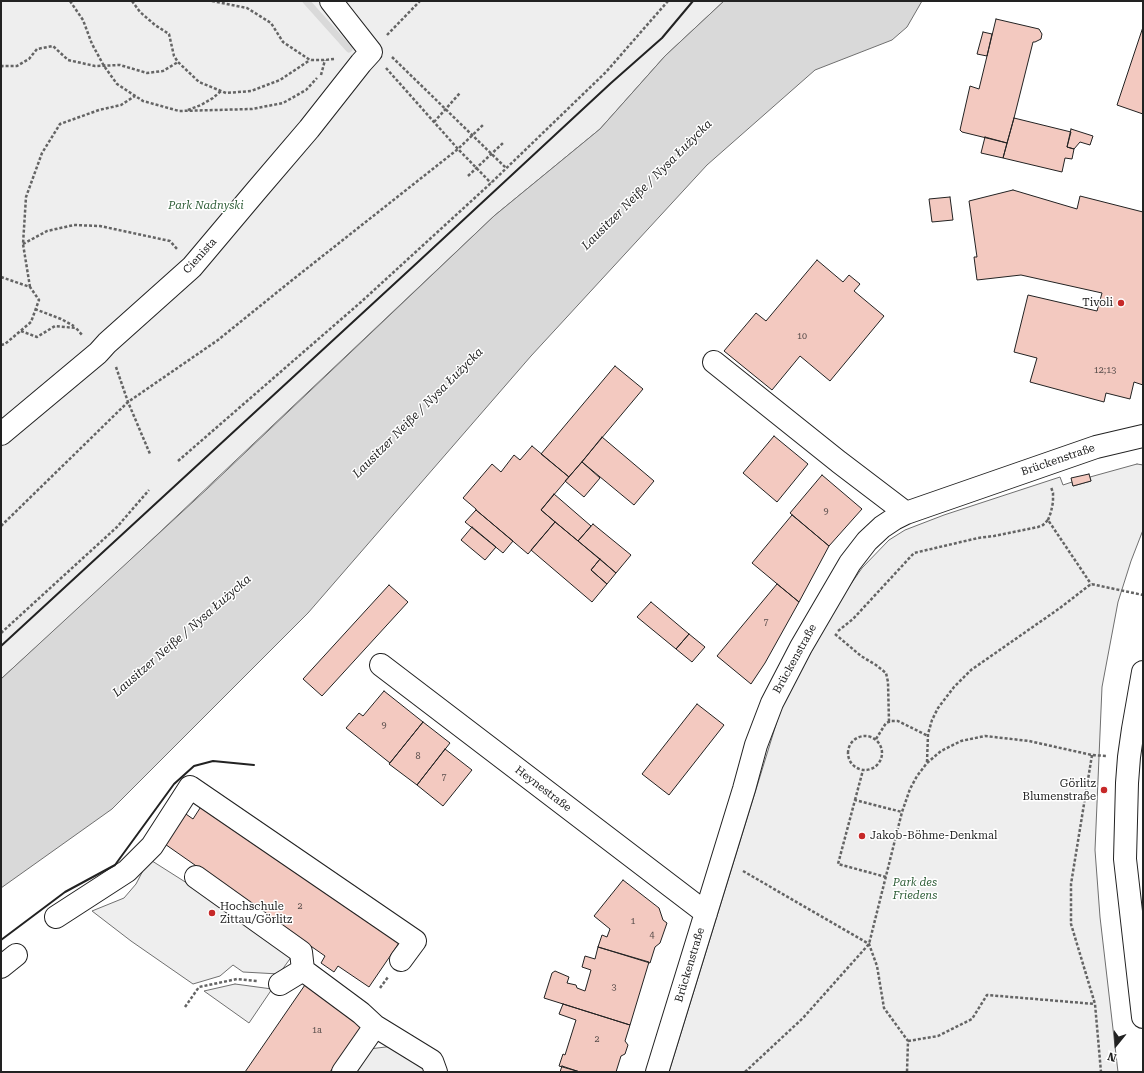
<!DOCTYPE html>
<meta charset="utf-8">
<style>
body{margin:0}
#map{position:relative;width:1144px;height:1073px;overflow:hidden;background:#fff;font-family:"Roboto Serif",serif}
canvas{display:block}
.frame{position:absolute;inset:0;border:2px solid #222;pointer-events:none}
.north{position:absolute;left:1096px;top:1025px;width:40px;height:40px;-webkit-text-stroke:3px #fff;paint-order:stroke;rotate:198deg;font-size:11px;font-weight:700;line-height:16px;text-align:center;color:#222}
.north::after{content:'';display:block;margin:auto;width:14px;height:18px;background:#222;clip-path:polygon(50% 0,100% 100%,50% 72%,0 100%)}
</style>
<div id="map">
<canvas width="1144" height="1073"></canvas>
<div class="frame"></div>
<div class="north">N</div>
</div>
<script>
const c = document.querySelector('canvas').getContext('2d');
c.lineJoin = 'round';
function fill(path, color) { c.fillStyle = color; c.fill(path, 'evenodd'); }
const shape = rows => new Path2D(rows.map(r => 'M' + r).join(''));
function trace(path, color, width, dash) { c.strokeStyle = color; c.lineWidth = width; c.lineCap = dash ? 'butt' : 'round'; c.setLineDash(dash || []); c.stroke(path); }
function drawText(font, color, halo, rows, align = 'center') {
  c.font = font + ' "Roboto Serif",serif'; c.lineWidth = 3; c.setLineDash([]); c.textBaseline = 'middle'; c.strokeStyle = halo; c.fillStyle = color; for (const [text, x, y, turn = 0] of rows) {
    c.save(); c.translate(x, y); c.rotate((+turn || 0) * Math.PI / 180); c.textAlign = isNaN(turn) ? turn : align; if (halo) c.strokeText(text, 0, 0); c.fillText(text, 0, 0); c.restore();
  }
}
const green = shape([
 [1,1,724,1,665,56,600,129,494,216,104,585,1,679,1,1],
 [1137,464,1143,465,1143,530,1131,561,1118,602,1102,687,1095,850,1100,917,1118,1072,669,1072,782,705,839,601,862,568,889,540,905,530,944,515,1060,477,1063,485,1072,482,1073,486,1091,481,1090,477,1137,464],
 [149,859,190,885,292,956,279,974,243,972,233,965,220,976,193,984,131,941,92,911,124,898,136,884,149,859],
 [235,984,272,989,249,1023,204,991,235,984],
 [394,1046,432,1072,354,1072,369,1049,394,1046]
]);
fill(green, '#eee');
trace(green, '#6f6f6f', 1);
const water = shape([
 [724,1,922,1,907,27,892,40,815,70,707,165,531,356,308,613,112,809,1,888,1,679,207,489,494,216,600,129,665,56,724,1]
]);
fill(water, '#d9d9d9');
trace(water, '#6f6f6f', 1);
trace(shape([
 [306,1,349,49]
]), '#d9d9d9', 7);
const building = shape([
 [996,19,1039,29,1042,34,1041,39,1035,42,1033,42,1014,118,1007,143,962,132,960,130,970,86,979,89,996,19],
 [1143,27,1143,114,1117,105,1143,27],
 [983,32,992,34,987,56,977,54,983,32],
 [1014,118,1071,132,1067,147,1074,149,1072,159,1065,158,1062,172,1003,158,1014,118],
 [1071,129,1093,136,1090,145,1080,142,1074,149,1067,147,1071,129],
 [985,137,1007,143,1003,158,981,153,985,137],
 [1013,190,1077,209,1080,196,1143,212,1143,385,1134,382,1130,399,1106,393,1104,402,1030,382,1037,358,1014,352,1028,295,1097,311,1102,293,1021,275,977,280,974,257,977,257,969,201,1013,190],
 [950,197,953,220,932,222,929,199,950,197],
 [817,260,843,282,849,275,860,284,854,291,884,316,830,381,800,356,772,390,724,351,756,313,766,321,817,260],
 [615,366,643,389,569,477,541,454,615,366],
 [774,436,808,464,777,502,743,473,774,436],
 [602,437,654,481,634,505,582,462,602,437],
 [532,446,569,477,541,510,555,522,528,554,476,510,476,509,463,498,492,464,501,472,514,455,520,460,532,446],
 [582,462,600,478,584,497,565,481,582,462],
 [1089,474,1091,481,1073,486,1071,478,1089,474],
 [822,475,862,509,829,546,790,513,822,475],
 [554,494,591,526,578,541,541,510,554,494],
 [476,510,513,541,503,553,465,522,476,510],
 [792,515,829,546,799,602,752,563,792,515],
 [555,522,600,559,591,570,607,584,592,602,531,550,555,522],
 [593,524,631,555,616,573,578,541,593,524],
 [472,527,496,547,485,560,461,540,472,527],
 [600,559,616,573,607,584,591,570,600,559],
 [777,584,799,602,765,663,751,684,717,656,777,584],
 [389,585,408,602,322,696,303,679,389,585],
 [651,602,689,634,676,649,637,617,651,602],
 [689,634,705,647,692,662,676,649,689,634],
 [384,691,423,722,390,763,346,728,359,713,363,716,384,691],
 [697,704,724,725,669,795,642,774,697,704],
 [423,722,450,743,417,785,389,764,423,722],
 [445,749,472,770,443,806,417,785,445,749],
 [202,805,399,943,369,987,338,966,334,972,321,963,325,956,162,842,183,812,193,819,202,805],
 [623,880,659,908,663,920,667,923,660,943,655,947,650,963,598,947,602,935,607,937,610,929,594,916,623,880],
 [598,947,649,962,630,1025,544,998,552,973,555,971,569,977,567,983,576,985,577,988,585,991,591,970,582,967,585,956,595,959,598,947],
 [307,982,364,1023,330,1072,245,1072,307,982],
 [563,1004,630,1025,625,1041,628,1045,625,1054,621,1056,616,1072,580,1072,559,1066,563,1054,565,1055,576,1020,559,1014,563,1004],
 [562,1066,580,1072,560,1072,562,1066]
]);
fill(building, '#f3c9c0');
trace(building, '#222', 1);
const minor = shape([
 [714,362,839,462,906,513],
 [1,434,98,353,107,343,192,267,256,191,309,129,361,63,371,52,331,1],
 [381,665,706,913],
 [196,877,301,952,303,970],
 [56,917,127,871,152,846,190,787,415,941,401,960],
 [1,967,16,955],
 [280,984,303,970,361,1013,375,1026,432,1061,436,1072],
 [343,1072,375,1026],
 [657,1072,744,789,756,745,772,703,801,647,850,563,867,541,882,527,894,519,906,513,1096,447,1143,436]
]);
const major = shape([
 [1143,672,1133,729,1129,757,1127,783,1125,859,1143,1017]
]);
trace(minor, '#222', 24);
trace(major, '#222', 24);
trace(shape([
 [70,1,83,20,92,44,104,66,117,84,143,101,179,111,252,109,283,103,306,90,317,78],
 [132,1,140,12,155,25,169,34,174,56,178,62,199,82,226,93,251,91,280,80,310,60],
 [212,1,247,8,271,23,283,42,310,60,325,60,334,59],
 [387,35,420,1],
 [392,57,506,168],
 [1,67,2,66,17,66,29,59,37,49,53,46,68,60,95,66,120,65,147,73,163,71,178,62],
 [386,68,458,149,491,183],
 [321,75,325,60],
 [188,110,201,105,213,98,221,91],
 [434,122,460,93],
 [468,176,504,142],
 [23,244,47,231,74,225,100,226,170,241,178,250],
 [1,277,30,287,39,300,31,322,5,344,1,345],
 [30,287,23,244,26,197,42,153,60,124,99,110,121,105,135,96],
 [35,309,61,319,74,326],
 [21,331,37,337,55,326,76,328,83,336],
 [116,367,128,402,150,454],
 [178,461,361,302,491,183,606,72,668,1],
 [1048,520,1051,512,1053,502,1053,493,1051,487],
 [1,526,128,402,218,340,291,281,458,149,484,124],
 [838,631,853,619,914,553,978,538,994,536,1038,527,1043,525,1048,520,1091,584],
 [1,633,117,527,149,490],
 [835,634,861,656,876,665,886,673,888,682,889,722],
 '848 753a17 17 0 1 1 34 0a17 17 0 1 1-34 0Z',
 [876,739,886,723,891,721,898,721,928,736],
 [1092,755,1071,884,1071,924,1095,1004,1101,1072],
 [927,762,928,734,932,720,938,708,954,687,971,670,1060,608,1091,584,1143,595],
 [855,800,863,770],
 [743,871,869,944,877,966,884,1008,908,1041,907,1072],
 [886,877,838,864,855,800,902,812],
 [380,988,388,977],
 [185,1007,199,987,237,979,257,981],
 [908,1041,938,1036,972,1019,987,995,1095,1004],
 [745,1072,803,1018,869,944,902,812,910,789,917,776,927,763,941,751,961,741,985,736,1029,741,1092,755,1107,756]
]), '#646464', 2.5, [3, 2]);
trace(minor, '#fff', 22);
trace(major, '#fff', 22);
trace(shape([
 [1,646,418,262,611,83,662,38,693,1],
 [1,940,65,892,115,865,174,784,194,766,213,761,254,765]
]), '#222', 2);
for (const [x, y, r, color] of [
 [1121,303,4,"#c62828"],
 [1104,790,4,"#c62828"],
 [862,836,4,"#c62828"],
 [212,913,4,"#c62828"]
]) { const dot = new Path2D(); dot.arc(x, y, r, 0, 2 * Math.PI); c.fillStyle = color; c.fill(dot); trace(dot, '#fff', 1.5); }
drawText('9px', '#564c4a', null, [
 ["10",802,336],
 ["12;13",1105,370],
 ["9",826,511],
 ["7",766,622],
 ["9",384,725],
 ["8",418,756],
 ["7",444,777],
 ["2",300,906],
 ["1",633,921],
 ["4",652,935],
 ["3",614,987],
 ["1a",317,1030],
 ["2",597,1039]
]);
drawText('italic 11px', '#2f5e38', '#fff', [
 ["Park Nadnyski",206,206],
 ["Park des",915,883],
 ["Friedens",915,896]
]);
drawText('11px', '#222', '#fff', [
 ["Cienista",200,256,-48],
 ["Brückenstraße",1058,460,-19],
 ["Brückenstraße",795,659,-61],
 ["Heynestraße",543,789,37],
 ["Brückenstraße",690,965,-73]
]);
drawText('11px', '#222', '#fff', [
 ["Tivoli",1113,303],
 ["Görlitz",1096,784],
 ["Blumenstraße",1096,797],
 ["Jakob-Böhme-Denkmal",870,836,"left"],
 ["Hochschule",220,907,"left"],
 ["Zittau/Görlitz",220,920,"left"]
], 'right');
drawText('italic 12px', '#222', '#fff', [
 ["Lausitzer Neiße / Nysa Łużycka",647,185,-45],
 ["Lausitzer Neiße / Nysa Łużycka",418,413,-45],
 ["Lausitzer Neiße / Nysa Łużycka",182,636,-41]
]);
</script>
